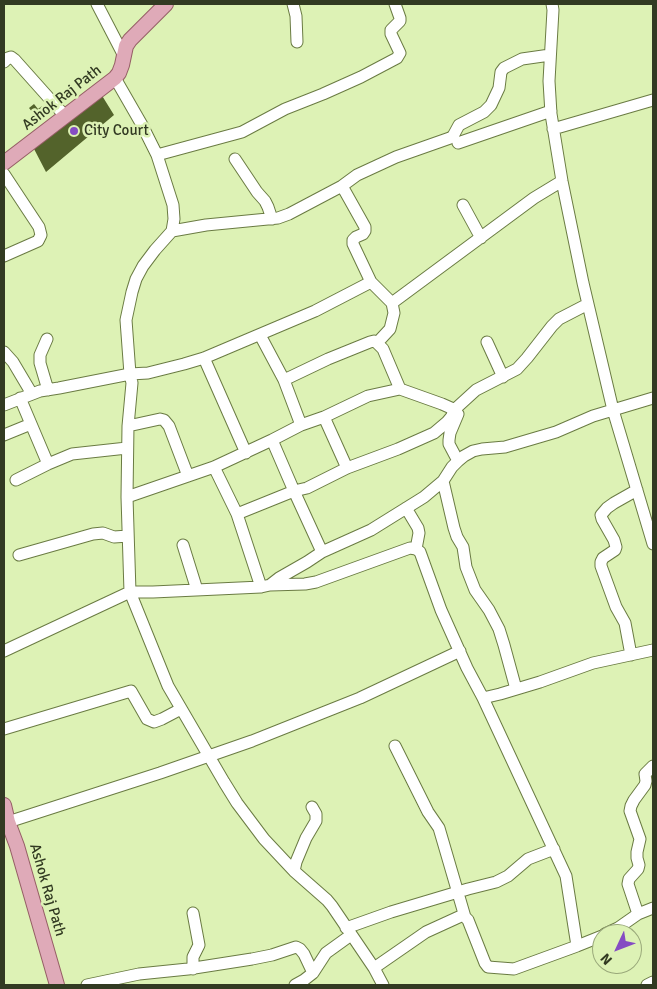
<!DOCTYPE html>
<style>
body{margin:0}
#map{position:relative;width:657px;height:989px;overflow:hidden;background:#ddf2b5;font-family:Signika,sans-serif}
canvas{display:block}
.frame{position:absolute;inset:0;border:5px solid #323a22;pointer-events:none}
.north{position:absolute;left:592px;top:924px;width:50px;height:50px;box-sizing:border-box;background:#ddf2b5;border:1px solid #99a87a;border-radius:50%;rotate:227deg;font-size:14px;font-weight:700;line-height:20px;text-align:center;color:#323a22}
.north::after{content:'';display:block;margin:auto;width:18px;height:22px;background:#854cc3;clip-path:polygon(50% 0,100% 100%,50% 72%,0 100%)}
</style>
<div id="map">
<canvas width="657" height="989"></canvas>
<div class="frame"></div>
<div class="north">N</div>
</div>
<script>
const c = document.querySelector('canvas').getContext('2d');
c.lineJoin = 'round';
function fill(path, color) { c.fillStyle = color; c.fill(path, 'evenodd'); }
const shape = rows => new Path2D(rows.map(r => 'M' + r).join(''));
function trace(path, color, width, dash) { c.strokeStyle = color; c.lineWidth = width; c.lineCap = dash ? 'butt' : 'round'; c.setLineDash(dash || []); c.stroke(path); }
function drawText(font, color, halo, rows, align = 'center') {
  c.font = font + ' Signika,sans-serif'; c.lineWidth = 5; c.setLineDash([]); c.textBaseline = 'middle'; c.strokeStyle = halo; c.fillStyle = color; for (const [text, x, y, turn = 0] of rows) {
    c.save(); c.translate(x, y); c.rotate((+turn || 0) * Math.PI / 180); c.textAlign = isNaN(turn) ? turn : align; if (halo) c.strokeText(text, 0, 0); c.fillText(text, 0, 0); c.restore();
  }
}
fill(shape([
 [101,94,114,115,46,172,33,147],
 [34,104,38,109,42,106,46,110,37,118,29,108]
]), '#53632b');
const minor = shape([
 [97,4,124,56],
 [293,4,296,16,297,42],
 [552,4,553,10,549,81,551,114,562,181,583,283,613,410,653,544],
 [4,62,8,58,11,57,15,60,65,116],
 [115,78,142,125,157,155,173,205,174,219,172,231,155,250,143,266,136,279,132,292,126,320,130,374,132,383,128,426,127,497,130,592,168,686,224,782,237,803,264,839,294,871,327,900,332,906,374,968,383,985],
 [553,129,653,100],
 [458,143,551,111],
 [157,155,242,132,285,109,323,94,361,77,397,58,400,53,391,34,391,30,400,21,400,18,395,4],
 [235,159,257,192,265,201,268,207,272,219],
 [4,174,39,227,41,235,38,241,4,256],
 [342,186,365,227,365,231,363,234,356,237,353,240,353,244,371,282],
 [463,205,481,238],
 [172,231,206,225,278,218,289,214,342,186,357,175,396,157,450,138,453,136,459,125,484,112,491,105,499,88,501,72,504,68,522,59,550,55],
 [260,335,284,380,301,425],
 [47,339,40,355,40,363,48,390],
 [487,342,503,377],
 [377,343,390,329,394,313,392,303],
 [4,352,13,362,32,394],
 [204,358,246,453],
 [284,380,328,359,370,342,374,341,377,343,383,349,400,389],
 [20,398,48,464],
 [4,405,40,391,59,388,130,374,148,373,184,364,204,358,315,311,371,282,392,303,534,198,562,181],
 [453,411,476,390,517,369,527,358,552,326,559,319,588,304],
 [324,417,347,468],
 [128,426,160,419,164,420,169,426,188,476],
 [4,435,31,424],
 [458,461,449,444,449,440,450,433,458,414],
 [16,480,48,464,72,454,127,448],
 [443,481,454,528,457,537,463,547,466,567,475,590,489,610,499,629,504,645,516,689],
 [127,497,214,467,272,440,301,425,324,417,368,396,400,389,442,404,451,408,453,411,452,416,447,422,434,433,398,449,347,468,307,488,294,491,237,514,214,467],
 [406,508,418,528,419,533,416,549],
 [237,514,261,587],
 [183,545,197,590],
 [322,552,371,530,424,497,443,481,452,467,458,461,464,456,473,451,482,449,505,447,556,432,593,416,653,398],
 [19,555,93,534,103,533,114,537,128,536],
 [270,585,279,578,307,562,322,552,294,491,272,440],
 [4,651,130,592,153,592,261,587,270,585,305,584,316,582,410,548,416,549,420,552,441,610,467,668,483,698,500,694,540,682,593,663,653,650],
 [631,655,625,623,616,607,601,566,601,562,603,558,615,550,616,547,614,540,602,519,601,515,607,508,614,503,637,490],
 [4,729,131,691,147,719,154,722,162,719,181,709],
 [395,746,428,812,439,828,465,917],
 [8,822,160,773,252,741,360,698,460,651],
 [294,871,296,862,306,838,316,821,316,814,312,807],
 [193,913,199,945,193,957,193,969],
 [638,914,628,884,629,879,638,869,639,865,637,858,637,852,640,839,630,811,631,806,634,800,645,785,646,781,645,774,653,766],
 [346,928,391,912,468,889,496,882,508,876,528,859,554,849],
 [605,934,618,928,638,914,653,908],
 [577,946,602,936],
 [374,968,426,932,461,916,465,917,468,920,485,963,488,967,514,969,577,946,566,876,483,698],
 [87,985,139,974,188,969,252,959,272,955,296,947,300,949,304,954,313,973],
 [295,985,304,980,313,973,326,953,351,935],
 [647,985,653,982]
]);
const major = shape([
 [4,163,115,78,119,73,122,65,126,46,130,40,166,4],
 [4,805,8,822,17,846,57,985]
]);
trace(minor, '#6a7b43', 13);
trace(major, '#955e65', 16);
trace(minor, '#fff', 11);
trace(major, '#dfaab8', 14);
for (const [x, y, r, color] of [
 [74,131,5,"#854cc3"]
]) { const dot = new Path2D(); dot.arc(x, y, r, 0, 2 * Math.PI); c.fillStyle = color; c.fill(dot); trace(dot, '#ddf2b5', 2); }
drawText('15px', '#323a22', '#ddf2b5', [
 ["Ashok Raj Path",62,98,-38],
 ["Ashok Raj Path",47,890,74]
]);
drawText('15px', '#323a22', '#ddf2b5', [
 ["City Court",84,131]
], 'left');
</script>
